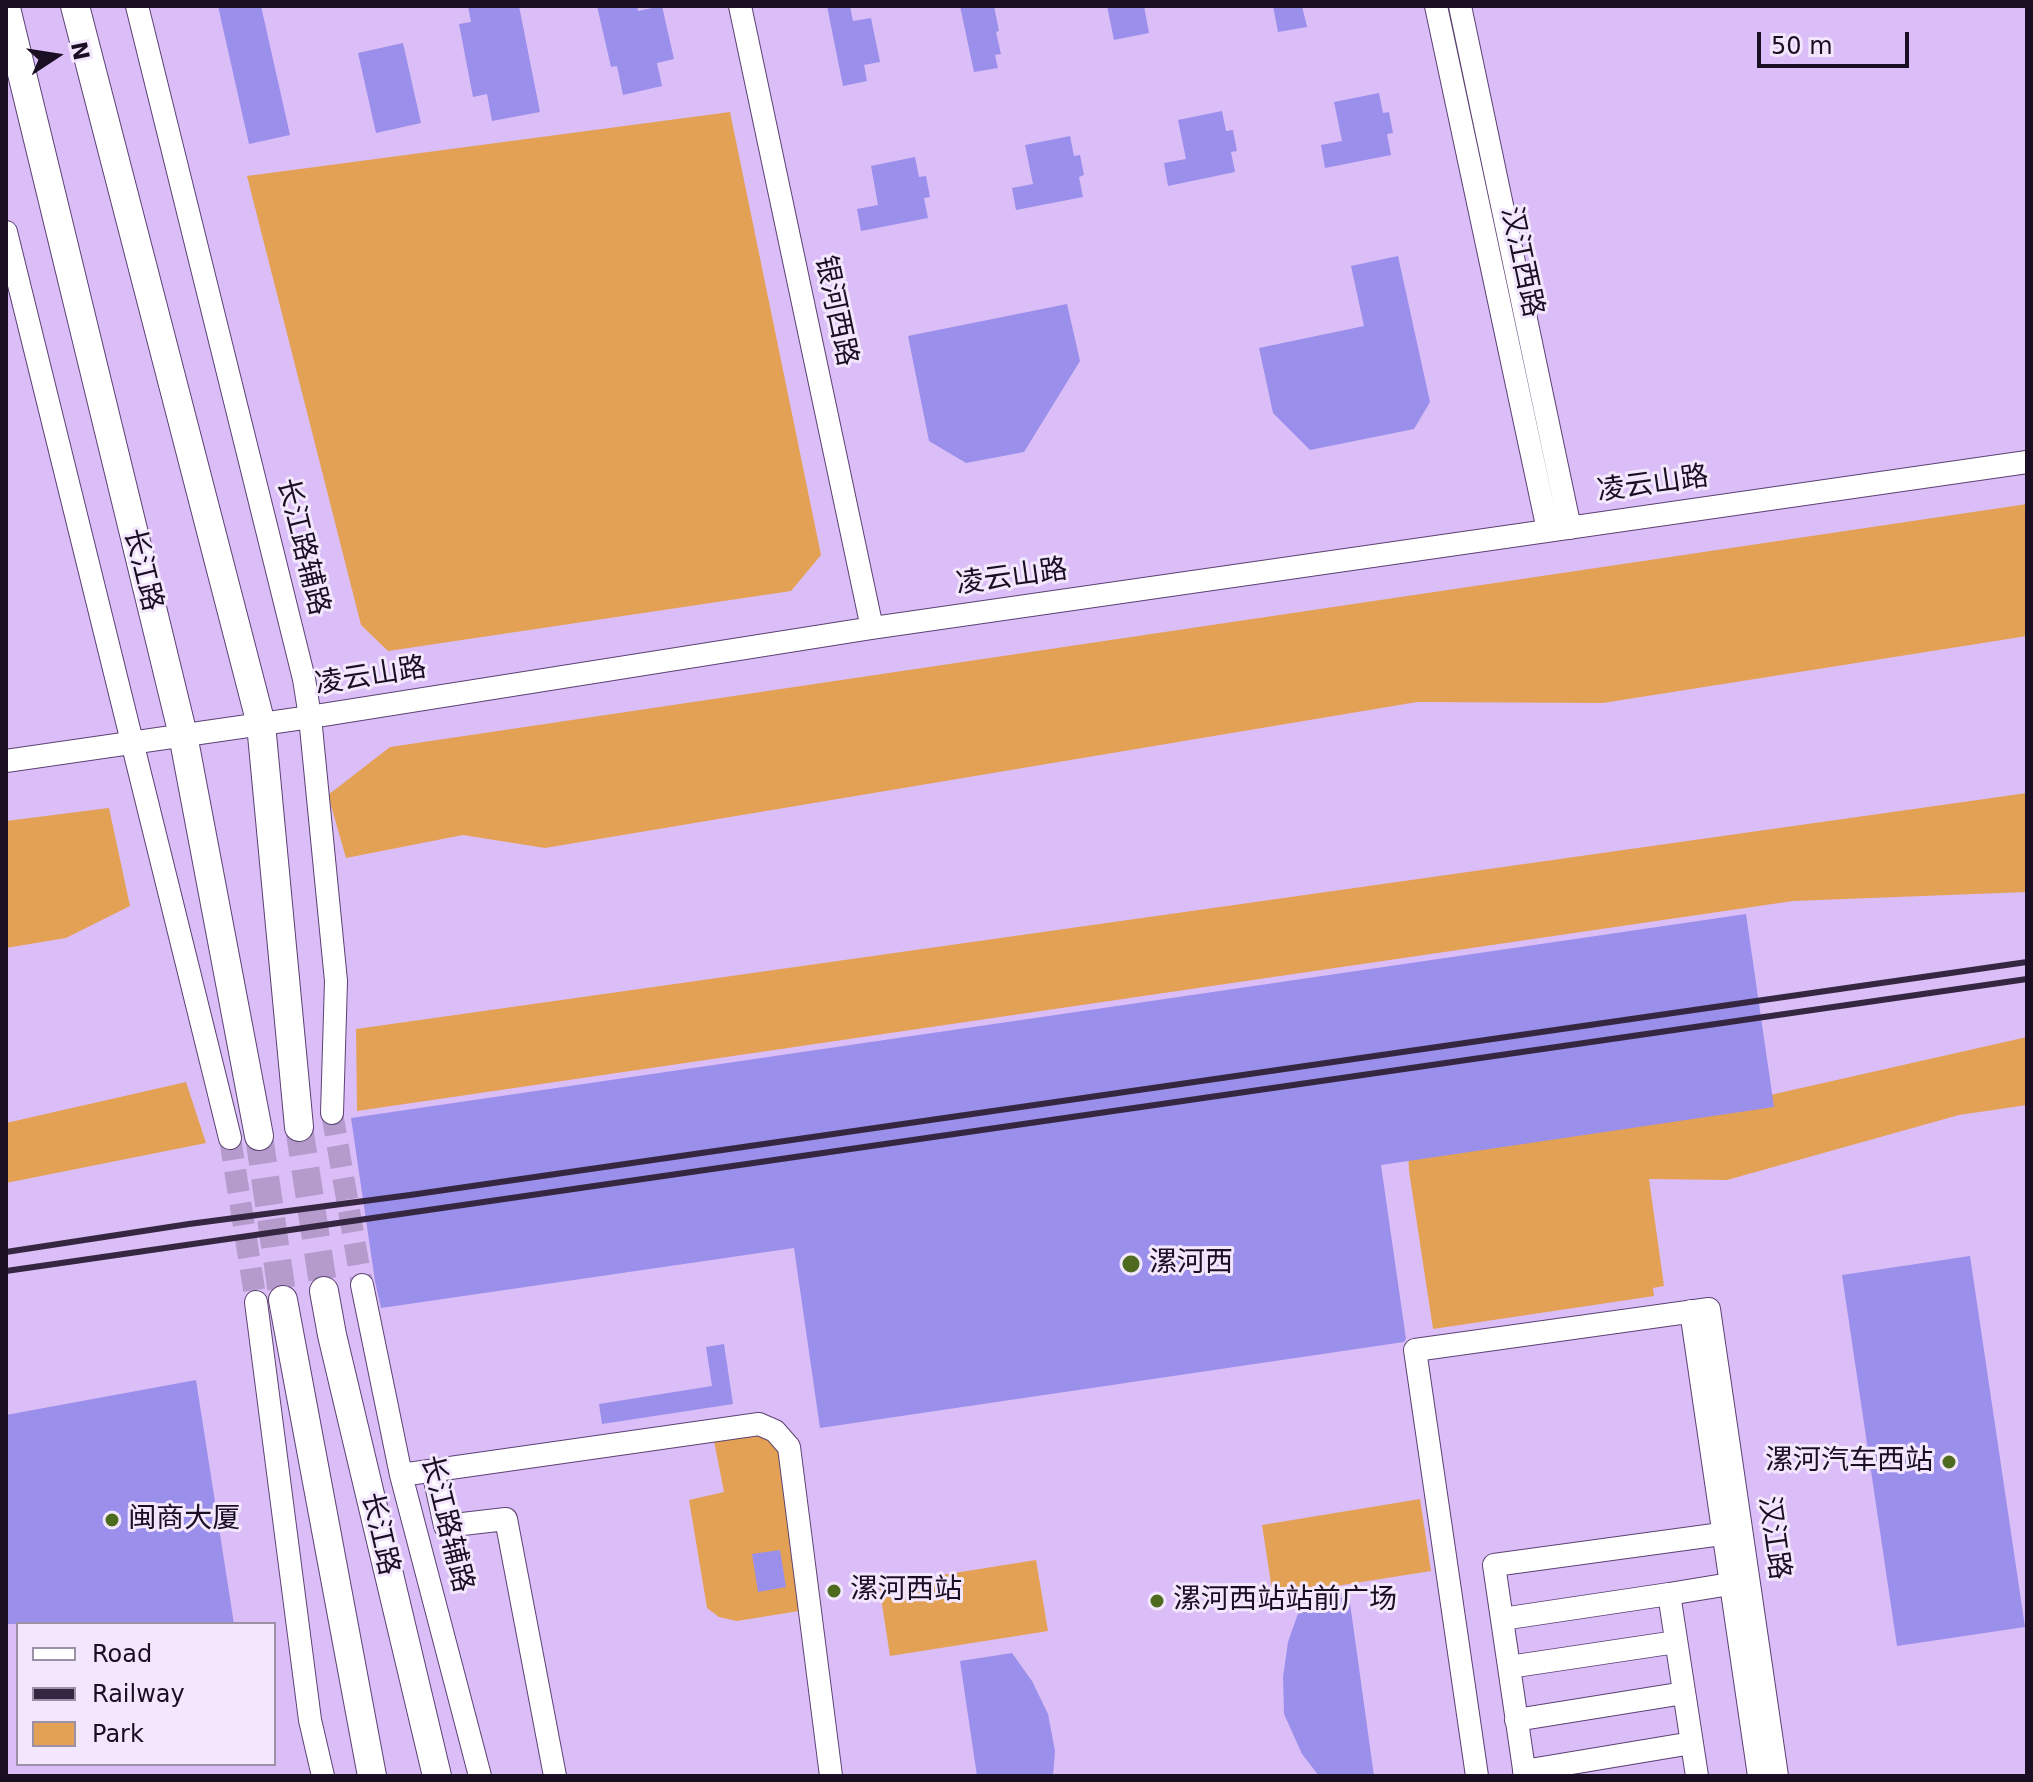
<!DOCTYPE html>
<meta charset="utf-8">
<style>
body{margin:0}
#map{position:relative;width:2033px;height:1782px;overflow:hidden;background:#dbbef7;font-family:"DejaVu Sans",sans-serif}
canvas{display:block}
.frame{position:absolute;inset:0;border:8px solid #190e22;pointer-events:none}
.legend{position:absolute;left:16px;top:1622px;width:260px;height:144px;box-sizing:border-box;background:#f3e7fe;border:2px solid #9c90a6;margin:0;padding:10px 14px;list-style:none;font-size:24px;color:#190e22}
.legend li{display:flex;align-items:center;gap:16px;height:40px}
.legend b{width:40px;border:2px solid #9c90a6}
.north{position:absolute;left:16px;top:16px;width:80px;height:80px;-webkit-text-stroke:6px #f3e7fe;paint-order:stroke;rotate:78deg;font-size:22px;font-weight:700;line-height:32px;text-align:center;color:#190e22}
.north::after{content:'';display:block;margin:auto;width:28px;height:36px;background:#190e22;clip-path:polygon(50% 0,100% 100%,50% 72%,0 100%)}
.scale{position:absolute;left:1757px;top:32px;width:152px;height:36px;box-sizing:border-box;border:4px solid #190e22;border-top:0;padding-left:10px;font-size:24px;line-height:28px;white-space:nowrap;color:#190e22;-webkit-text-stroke:6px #f3e7fe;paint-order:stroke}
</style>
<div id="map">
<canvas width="2033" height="1782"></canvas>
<div class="frame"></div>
<ul class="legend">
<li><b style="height:10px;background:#fff"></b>Road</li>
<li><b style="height:10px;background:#352741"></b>Railway</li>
<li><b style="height:22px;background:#e3a156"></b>Park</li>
</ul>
<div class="north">N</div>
<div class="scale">50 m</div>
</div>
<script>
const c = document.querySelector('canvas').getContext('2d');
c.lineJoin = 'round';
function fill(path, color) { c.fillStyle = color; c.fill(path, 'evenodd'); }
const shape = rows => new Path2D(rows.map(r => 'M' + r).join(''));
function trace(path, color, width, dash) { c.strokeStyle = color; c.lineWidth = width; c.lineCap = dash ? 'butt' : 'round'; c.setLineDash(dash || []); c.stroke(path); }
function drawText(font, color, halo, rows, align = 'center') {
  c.font = font + ' "DejaVu Sans","Noto Sans SC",sans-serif'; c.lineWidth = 6; c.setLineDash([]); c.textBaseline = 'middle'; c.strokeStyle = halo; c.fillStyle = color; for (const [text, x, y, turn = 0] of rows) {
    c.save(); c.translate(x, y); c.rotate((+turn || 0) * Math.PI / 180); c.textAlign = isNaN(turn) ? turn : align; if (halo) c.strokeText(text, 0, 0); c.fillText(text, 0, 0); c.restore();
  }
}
fill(shape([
 [730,112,821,555,791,591,388,651,361,625,247,176],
 [2027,504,2027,636,1603,703,1417,702,545,848,463,835,346,858,328,795,390,747],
 [2027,793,2027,892,1793,901,357,1111,356,1029],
 [109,808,130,906,66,938,6,948,6,821],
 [2027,1037,2027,1105,1959,1115,1727,1180,1649,1179,1664,1286,1653,1288,1654,1296,1433,1329,1409,1171,1408,1151,1686,1114],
 [186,1082,206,1143,6,1183,6,1123],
 [757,1433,780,1446,805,1610,737,1621,719,1617,707,1608,689,1500,724,1492,714,1441],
 [1420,1499,1431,1571,1273,1596,1262,1525],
 [1036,1560,1048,1631,890,1656,879,1585]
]), '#e3a156');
fill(shape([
 [218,6,261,6,290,135,249,144],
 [468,6,519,6,540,112,492,121,487,94,473,97,459,24,471,22],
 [597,6,637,6,638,11,662,6,674,59,657,63,662,86,623,95,617,66,611,67],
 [827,6,850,6,853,21,871,18,880,62,864,65,867,81,843,86],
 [960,6,994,6,999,31,996,32,1001,54,995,55,998,68,974,72],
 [1107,6,1144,6,1149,33,1114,40],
 [1273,6,1302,6,1307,27,1278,32],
 [403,43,421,123,376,133,358,53],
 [1379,93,1383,113,1389,112,1393,133,1387,134,1391,155,1325,168,1321,145,1342,141,1334,102],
 [1222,111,1226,131,1233,130,1237,151,1231,152,1235,172,1168,186,1164,163,1186,159,1178,120],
 [1070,136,1074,156,1080,155,1084,175,1079,177,1083,197,1016,210,1012,188,1033,184,1025,145],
 [915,157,919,177,926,176,930,197,924,198,928,218,861,231,857,209,878,205,871,166],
 [1398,256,1430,402,1414,429,1310,450,1273,413,1259,348,1364,326,1351,266],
 [1067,304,1080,361,1024,452,966,463,929,441,908,336],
 [1746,914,1774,1107,1381,1165,1406,1339,1404,1342,820,1428,794,1248,381,1308,375,1281,351,1118],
 [1970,1256,2025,1627,1897,1646,1842,1275],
 [724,1344,733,1404,602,1424,599,1404,712,1386,706,1347],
 [196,1380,234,1624,6,1624,6,1415],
 [780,1550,786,1587,758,1592,752,1554],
 [1349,1596,1374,1776,1319,1776,1302,1754,1284,1714,1283,1677,1288,1642,1301,1605],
 [1012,1653,1032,1681,1048,1714,1055,1751,1053,1776,977,1776,960,1661]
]), '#9a8fea');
trace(shape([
 [332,1113,362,1285],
 [230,1138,256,1302]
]), '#b49bcc', 22, [22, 11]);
trace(shape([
 [299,1127,324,1291],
 [259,1136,283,1300]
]), '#b49bcc', 28, [28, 14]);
const minor = shape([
 [137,6,304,679,310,717,336,981,332,1113],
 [740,6,872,628],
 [1436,6,1548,530],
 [1460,6,1570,528],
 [6,232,230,1138],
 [6,761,310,717,872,628,2027,462],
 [362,1285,401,1475,480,1776],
 [256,1302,310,1720,323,1776],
 [1691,1311,1759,1776],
 [433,1471,445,1526,506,1519,555,1776],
 [401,1475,759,1424,775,1431,789,1447,831,1776],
 [1502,1619,1669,1594],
 [1509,1667,1676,1642],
 [1516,1720,1684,1693],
 [1524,1771,1692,1743],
 [1477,1776,1415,1350,1709,1309,1777,1776],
 [1525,1776,1494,1565,1736,1532],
 [1697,1776,1669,1594,1742,1582]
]);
const major = shape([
 [75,6,261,724,299,1127],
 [6,8,183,735,259,1136],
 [324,1291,332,1335,437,1776],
 [283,1300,372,1776]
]);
trace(minor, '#5c4273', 24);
trace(major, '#5c4273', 30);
trace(minor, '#fff', 22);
trace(major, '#fff', 28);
trace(shape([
 [6,1252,189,1224,410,1195,2027,962],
 [6,1271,2027,979]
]), '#352741', 6);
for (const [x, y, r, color] of [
 [1131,1264,10,"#4d6a1e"],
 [1949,1462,8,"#4d6a1e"],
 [112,1520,8,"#4d6a1e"],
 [834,1591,8,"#4d6a1e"],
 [1157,1601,8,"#4d6a1e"]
]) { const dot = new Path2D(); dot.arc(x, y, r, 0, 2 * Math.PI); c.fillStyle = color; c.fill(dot); trace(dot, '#f3e7fe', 3); }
drawText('28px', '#190e22', '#f3e7fe', [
 ["汉江西路",1521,262,78],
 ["银河西路",835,311,78],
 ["凌云山路",1653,485,-8],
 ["长江路辅路",302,547,76],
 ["长江路",142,570,76],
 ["凌云山路",1012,578,-8],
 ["凌云山路",371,677,-9],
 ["长江路辅路",446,1524,76],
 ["长江路",379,1534,77],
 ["汉江路",1773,1538,82]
]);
drawText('28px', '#190e22', '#f3e7fe', [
 ["漯河西",1149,1264],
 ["漯河汽车西站",1933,1462,"right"],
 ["闽商大厦",128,1520],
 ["漯河西站",850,1591],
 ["漯河西站站前广场",1173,1601]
], 'left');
</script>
